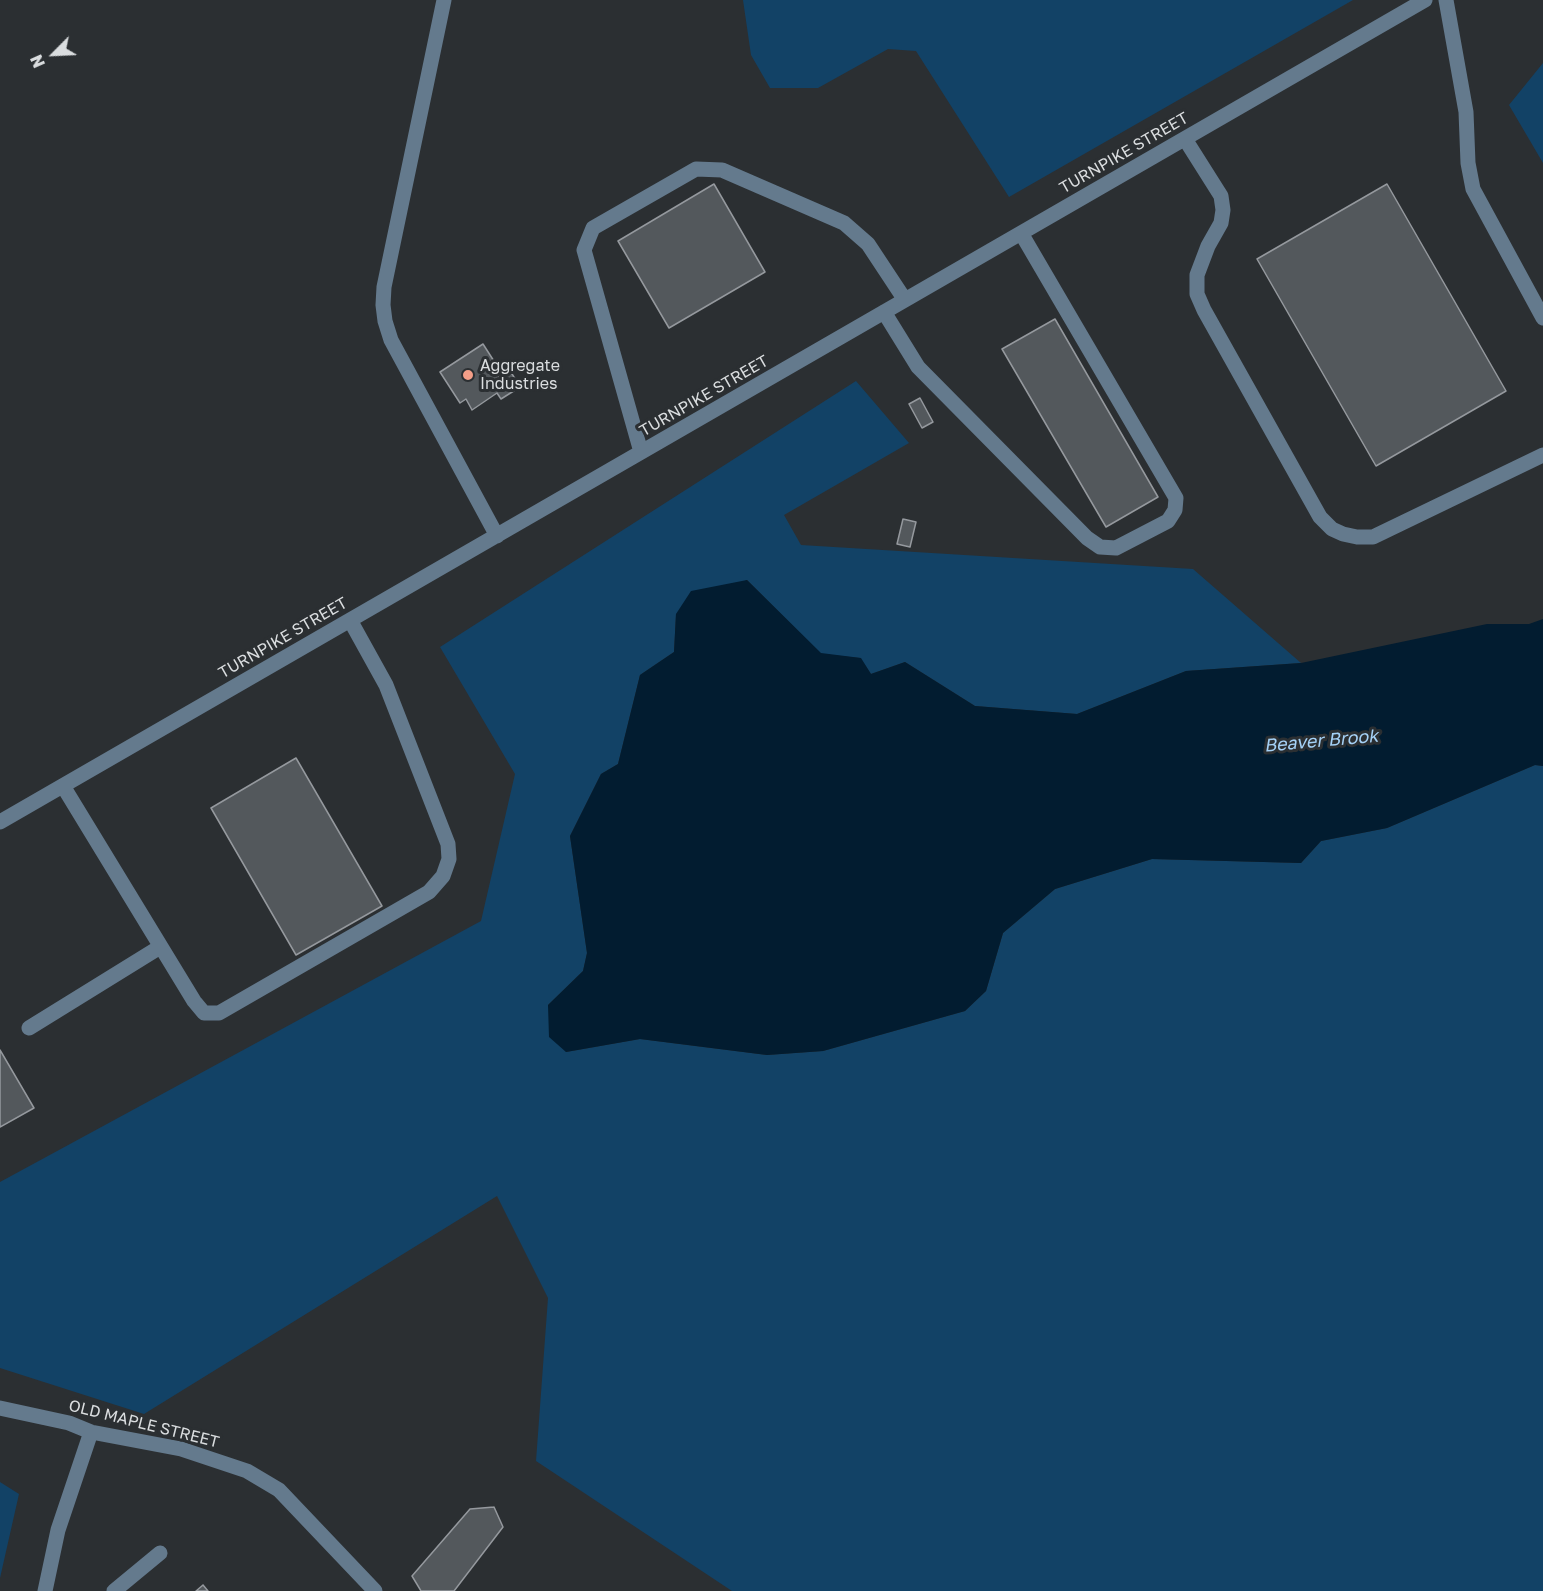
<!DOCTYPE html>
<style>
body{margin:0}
#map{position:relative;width:1543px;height:1591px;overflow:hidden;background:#2b2f32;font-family:"Golos Text",sans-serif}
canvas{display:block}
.north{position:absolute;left:24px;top:24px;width:60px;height:60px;-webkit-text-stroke:4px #2b2f32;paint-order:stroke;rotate:246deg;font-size:16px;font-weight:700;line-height:24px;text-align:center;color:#dadddf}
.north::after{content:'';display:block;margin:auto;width:21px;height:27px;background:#dadddf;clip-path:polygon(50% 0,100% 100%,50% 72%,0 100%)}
</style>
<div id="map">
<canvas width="1543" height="1591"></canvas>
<div class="north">N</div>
</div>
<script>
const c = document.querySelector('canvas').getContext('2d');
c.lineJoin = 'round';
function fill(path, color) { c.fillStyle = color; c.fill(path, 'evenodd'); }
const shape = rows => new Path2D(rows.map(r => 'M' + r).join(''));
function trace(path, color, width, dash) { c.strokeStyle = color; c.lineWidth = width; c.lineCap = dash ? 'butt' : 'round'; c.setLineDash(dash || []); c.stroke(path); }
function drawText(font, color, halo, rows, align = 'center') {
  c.font = font + ' "Golos Text",sans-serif'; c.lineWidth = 6; c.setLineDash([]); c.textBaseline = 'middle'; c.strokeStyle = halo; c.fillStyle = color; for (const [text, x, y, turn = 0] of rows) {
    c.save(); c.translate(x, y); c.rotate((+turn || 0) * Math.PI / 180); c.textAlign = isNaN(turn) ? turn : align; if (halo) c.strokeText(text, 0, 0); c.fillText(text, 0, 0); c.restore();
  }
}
fill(shape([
 [743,0,1353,0,1009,197,916,51,888,49,818,88,770,88,751,55],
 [1543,63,1543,163,1509,105],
 [856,381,909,443,784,515,801,545,1193,569,1301,663,1186,671,1077,714,975,706,905,662,871,674,860,658,821,654,747,580,676,614,674,652,640,675,618,764,601,774,570,836,587,953,583,971,548,1005,566,1052,640,1039,767,1055,823,1051,965,1011,986,991,1003,933,1055,889,1152,859,1301,863,1321,841,1387,828,1535,765,1543,766,1543,1591,732,1591,536,1461,548,1298,497,1196,144,1414,0,1368,0,1182,481,921,515,774,440,647],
 [0,1482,19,1494,0,1578]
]), '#124266');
fill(shape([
 [747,580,821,653,861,658,871,674,905,662,975,706,1077,714,1186,671,1301,663,1487,624,1529,624,1543,619,1543,766,1535,765,1387,828,1321,841,1301,863,1152,859,1055,889,1003,933,986,991,965,1011,823,1051,767,1055,640,1039,566,1052,549,1037,548,1005,583,971,587,953,570,836,601,774,618,764,640,675,674,652,676,614,691,591]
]), '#021c30');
const building = shape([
 [714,184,765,272,669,328,618,241,714,184],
 [1387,184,1506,391,1376,466,1257,259,1387,184],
 [1055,319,1158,497,1106,527,1002,349,1055,319],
 [483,344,499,369,493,372,497,377,509,369,520,387,501,399,497,393,472,410,466,399,460,403,440,372,483,344],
 [920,398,933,422,922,428,909,404,920,398],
 [903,519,916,522,910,547,897,544,903,519],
 [296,758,382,906,296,955,211,808,296,758],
 [0,1050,34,1108,0,1127,0,1050],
 [494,1507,503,1527,454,1591,421,1591,412,1576,470,1509,494,1507],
 [203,1585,208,1591,196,1591,203,1585]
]);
fill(building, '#53585c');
trace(building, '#95999e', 1.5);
trace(shape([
 [444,0,384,287,383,305,385,321,391,340,497,536],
 [1446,0,1466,112,1468,163,1473,189,1543,318],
 [1185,139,1221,196,1223,210,1221,223,1208,246,1197,275,1197,294,1204,310,1320,517,1332,529,1343,534,1357,537,1373,537,1543,455],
 [884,312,918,367,1087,538,1100,547,1116,548,1168,521,1175,510,1176,498,1021,233],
 [641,452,584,250,593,228,696,169,722,170,844,223,868,244,905,300],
 [63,786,194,1001,204,1013,219,1013,429,892,443,876,449,859,448,844,386,685,350,620],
 [0,822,1425,0],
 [29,1028,160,947],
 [0,1408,69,1423,91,1432,181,1449,247,1471,279,1490,375,1591],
 [45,1591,58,1530,91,1432],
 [114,1591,160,1553]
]), '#647a8d', 15);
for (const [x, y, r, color] of [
 [468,375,6,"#f49e88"]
]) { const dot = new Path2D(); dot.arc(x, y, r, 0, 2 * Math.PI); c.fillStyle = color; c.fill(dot); trace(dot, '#2b2f32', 2); }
drawText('16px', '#dadddf', '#2b2f32', [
 ["TURNPIKE STREET",1124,153,-30],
 ["TURNPIKE STREET",704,396,-30],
 ["TURNPIKE STREET",283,638,-30],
 ["OLD MAPLE STREET",144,1424,14]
]);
drawText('16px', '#dadddf', '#2b2f32', [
 ["Aggregate",480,366],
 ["Industries",480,384]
], 'left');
drawText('italic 18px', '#a5d1f6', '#2b2f32', [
 ["Beaver Brook",1321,741,-5]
]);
</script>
